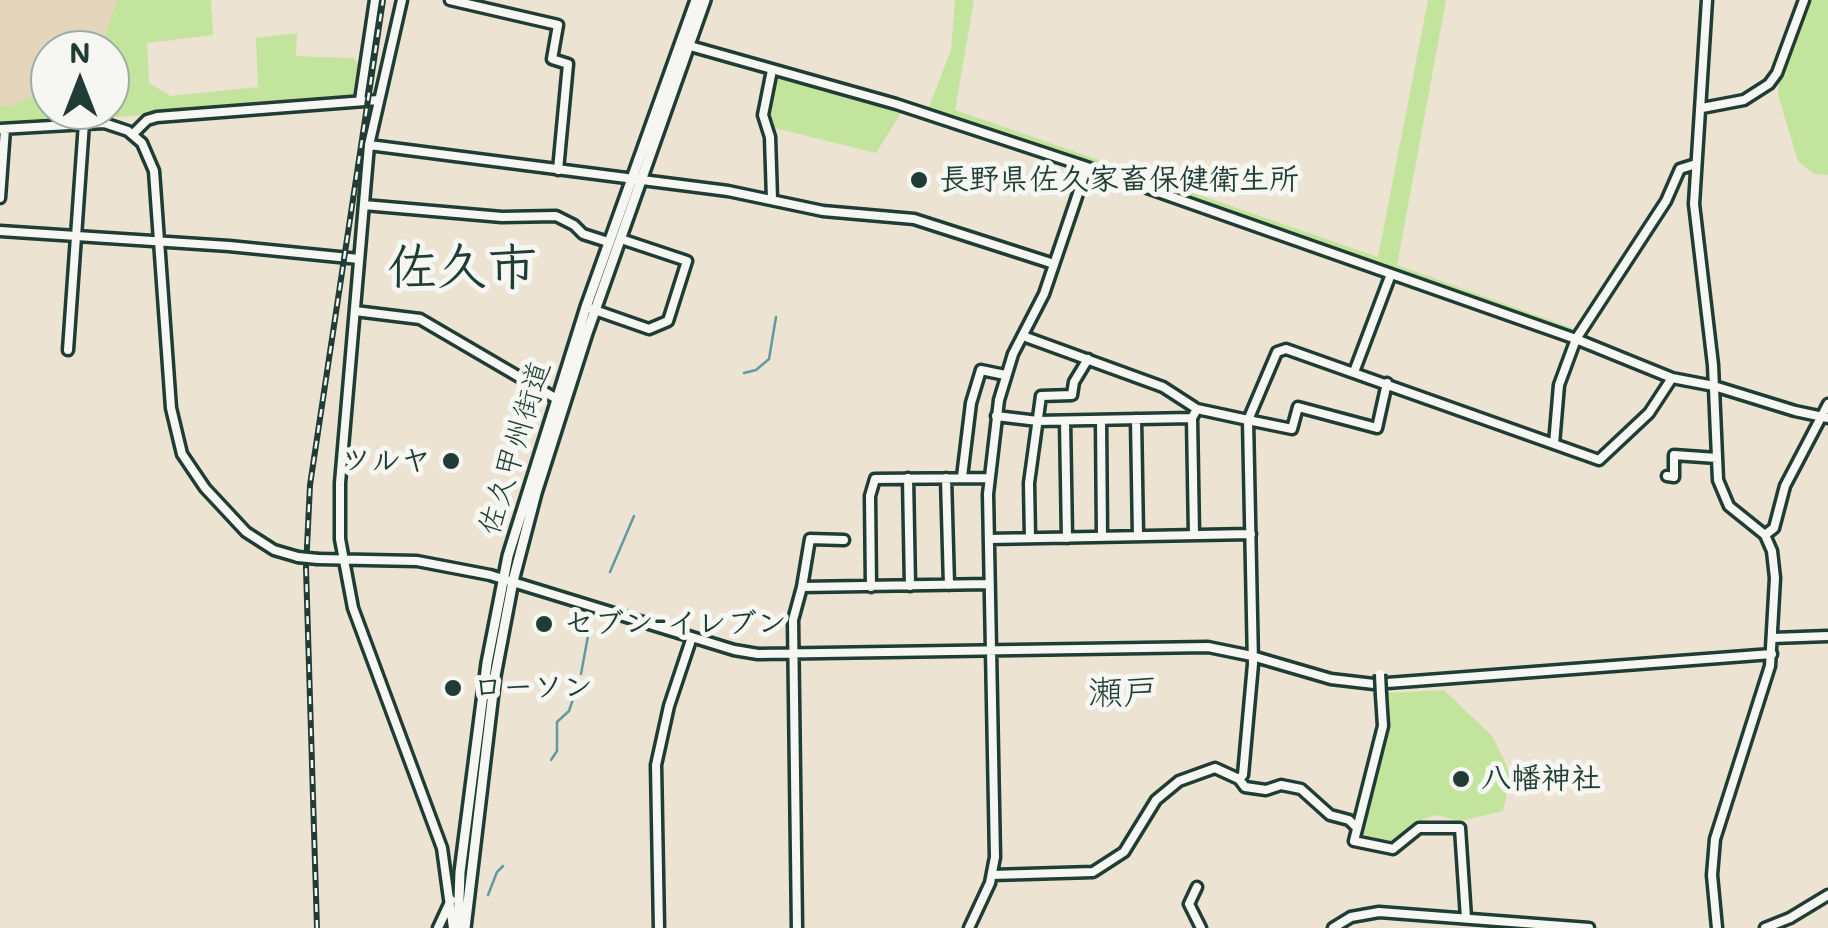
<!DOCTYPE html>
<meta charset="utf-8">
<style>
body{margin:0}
#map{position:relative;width:1828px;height:928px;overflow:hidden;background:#ece3d2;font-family:Mali,sans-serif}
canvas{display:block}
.north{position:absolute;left:30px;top:30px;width:100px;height:100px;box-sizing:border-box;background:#f6f6f2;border:2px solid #a0aca6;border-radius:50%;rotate:0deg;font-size:28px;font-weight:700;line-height:40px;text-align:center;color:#1f3d34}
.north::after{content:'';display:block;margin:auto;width:35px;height:45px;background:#1f3d34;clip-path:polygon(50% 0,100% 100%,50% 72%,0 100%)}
</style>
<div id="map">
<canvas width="1828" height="928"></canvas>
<div class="north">N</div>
</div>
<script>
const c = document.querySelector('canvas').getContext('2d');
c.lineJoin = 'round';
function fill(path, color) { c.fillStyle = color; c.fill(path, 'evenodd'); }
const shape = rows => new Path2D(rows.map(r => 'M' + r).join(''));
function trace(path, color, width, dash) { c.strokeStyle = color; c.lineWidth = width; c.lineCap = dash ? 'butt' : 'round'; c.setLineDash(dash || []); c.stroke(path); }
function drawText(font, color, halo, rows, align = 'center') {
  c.font = font + ' Mali,"Klee One",sans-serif'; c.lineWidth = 10; c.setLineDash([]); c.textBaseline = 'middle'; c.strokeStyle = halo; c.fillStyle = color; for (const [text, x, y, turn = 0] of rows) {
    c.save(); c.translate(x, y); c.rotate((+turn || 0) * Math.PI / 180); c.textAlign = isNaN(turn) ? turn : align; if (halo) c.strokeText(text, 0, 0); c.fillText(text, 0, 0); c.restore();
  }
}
fill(shape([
 [0,0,134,0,143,113,0,124],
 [50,50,110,50,110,110,50,110]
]), '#e4d6bc');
fill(shape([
 [117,0,211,0,213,35,147,43,149,83,171,96,258,87,256,38,297,33,296,56,353,58,358,63,356,97,0,127,0,106,10,106,50,89,50,110,110,110,110,50,94,50,104,39],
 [955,0,974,0,955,110,1378,257,1428,0,1446,0,1397,265,1575,329,1572,334,928,109,951,50],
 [1806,0,1828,0,1828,175,1814,174,1798,161,1778,95,1779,79],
 [780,78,902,111,876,153,771,127,767,115,776,80],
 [1444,690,1493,737,1511,775,1503,811,1461,821,1436,815,1413,823,1392,844,1359,836,1387,724,1386,693]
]), '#c3e49d');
trace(shape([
 [744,373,756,370,769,359,776,317],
 [610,572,634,516],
 [581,674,588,636],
 [551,760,557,751,557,722,569,711,579,681],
 [488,895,497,872,503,866]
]), '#609ba1', 2.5);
const minor = shape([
 [402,0,369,145,340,483,340,539,353,608,442,848,453,928],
 [450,0,558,25,552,59,568,64,558,170],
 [1707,0,1694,204,1713,365,1718,480,1729,506,1765,535,1772,551,1775,578,1770,666,1715,839,1712,875,1717,928],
 [690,46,896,104,1087,167,1576,339,1672,378,1714,386,1795,411,1828,418],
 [360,100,375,0],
 [1702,108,1744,100,1769,84,1777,73,1804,0],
 [0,129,104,123,128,131,142,143,154,171,171,408,182,454,205,488,246,532,274,550,298,557],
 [133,134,147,120,157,117,378,100],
 [369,145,728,191,823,211,914,219,1054,264],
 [0,198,5,129],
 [772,199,770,137,763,115,772,70],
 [364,205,502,217,556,216,574,225,583,234,608,242],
 [0,231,229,246,359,259],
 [586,307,649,329,668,321,687,261,621,239],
 [355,311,420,319,562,402],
 [1023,336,1163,387,1197,409,1248,420,1277,352,1286,349,1599,460,1649,413,1672,378],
 [68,350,84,123],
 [1354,372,1391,274],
 [996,416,1038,421,1192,418,1197,409],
 [1192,418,1194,535],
 [1136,419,1138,536],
 [1101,420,1102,537],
 [1065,421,1067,538],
 [1554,444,1559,385,1576,339,1666,201,1680,169,1696,164],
 [1667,476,1674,477,1674,455,1717,458],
 [962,477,971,403,981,370,1005,375],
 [908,478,910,586],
 [946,478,949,585],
 [1765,535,1774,528,1785,486,1828,404],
 [1030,538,1029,483,1041,396,1072,395,1074,382,1088,359],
 [989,539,1251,534],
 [318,559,417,561,490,575,734,650,758,654,1208,647,1252,656,1331,679,1374,684,1772,654],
 [802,587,810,539,844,540],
 [871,587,870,496,875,479,988,478],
 [1773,638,1828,636],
 [1381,695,1383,726,1354,841,1393,849,1419,828,1460,828,1466,918],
 [1239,779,1245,787,1266,790,1281,785,1301,789,1330,815,1349,820,1356,827],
 [992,875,1093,872,1124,852,1156,800,1179,781,1215,768,1239,779,1243,775,1253,664,1248,420,1292,429,1298,407,1377,428,1387,383],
 [1197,887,1189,904,1201,928],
 [438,928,451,900],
 [659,928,656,765,669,706,692,637],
 [797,928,793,620,802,587,989,584],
 [969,928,990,883,995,857,988,494,999,400,1013,354,1044,294,1087,167],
 [1333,928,1351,917,1379,912,1589,928],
 [1765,928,1790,918,1828,895]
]);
const major = shape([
 [458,928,460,872,487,663,508,556,586,307,696,0],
 [465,928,495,676,513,581,536,493,587,333,705,0]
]);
trace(minor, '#1f3d34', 15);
trace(major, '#1f3d34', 16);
trace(minor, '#f6f6f2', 8);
trace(major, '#f6f6f2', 9);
const rail = shape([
 [317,928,306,568,310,485,383,0]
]);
trace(rail, '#1f3d34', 6);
trace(rail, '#f6f6f2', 2.5, [8]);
const minorBridge = shape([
 [298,557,318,559],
 [1380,674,1381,695]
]);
trace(minorBridge, '#1f3d34', 15, []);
trace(minorBridge, '#f6f6f2', 8);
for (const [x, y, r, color] of [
 [919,180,10,"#1f3d34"],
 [451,461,10,"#1f3d34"],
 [544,624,10,"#1f3d34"],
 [453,688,10,"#1f3d34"],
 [1461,779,10,"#1f3d34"]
]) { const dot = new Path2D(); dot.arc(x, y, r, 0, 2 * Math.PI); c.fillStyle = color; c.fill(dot); trace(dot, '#f6f6f2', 4); }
drawText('bold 30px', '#1f3d34', '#f6f6f2', [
 ["長野県佐久家畜保健衛生所",939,180],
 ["ツルヤ",431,461,"right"],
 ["セブン-イレブン",564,624],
 ["ローソン",473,688],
 ["八幡神社",1481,779]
], 'left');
drawText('30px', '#1f3d34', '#f6f6f2', [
 ["佐久甲州街道",515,448,-73]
]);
drawText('35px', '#1f3d34', '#f6f6f2', [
 ["瀬戸",1123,693]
]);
drawText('bold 50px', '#1f3d34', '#f6f6f2', [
 ["佐久市",462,269]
]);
</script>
